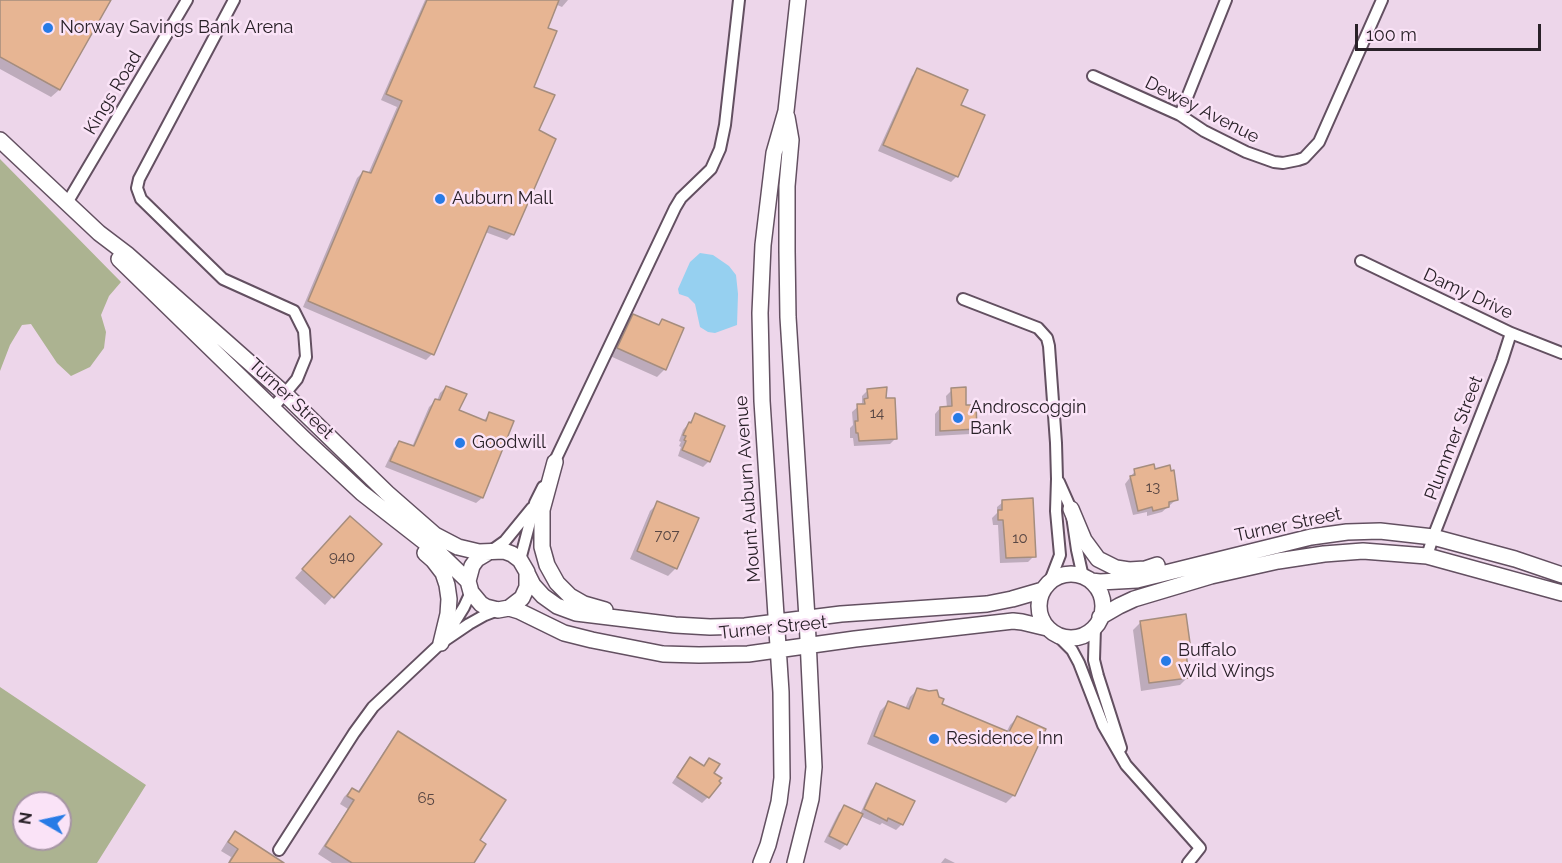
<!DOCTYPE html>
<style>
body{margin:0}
#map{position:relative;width:1562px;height:863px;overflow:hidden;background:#edd6ea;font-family:Raleway,sans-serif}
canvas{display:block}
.north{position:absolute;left:12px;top:791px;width:60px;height:60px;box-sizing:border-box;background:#fae3f7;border:2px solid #a695a4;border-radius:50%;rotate:279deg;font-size:16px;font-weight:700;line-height:24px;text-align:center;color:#292128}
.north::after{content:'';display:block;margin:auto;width:21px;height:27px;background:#277be6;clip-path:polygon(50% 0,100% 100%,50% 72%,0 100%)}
.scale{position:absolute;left:1355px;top:24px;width:186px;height:27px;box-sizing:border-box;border:3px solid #292128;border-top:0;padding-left:8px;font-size:18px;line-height:21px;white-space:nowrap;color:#292128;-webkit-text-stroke:4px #fae3f7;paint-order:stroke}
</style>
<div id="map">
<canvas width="1562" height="863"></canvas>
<div class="north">N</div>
<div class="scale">100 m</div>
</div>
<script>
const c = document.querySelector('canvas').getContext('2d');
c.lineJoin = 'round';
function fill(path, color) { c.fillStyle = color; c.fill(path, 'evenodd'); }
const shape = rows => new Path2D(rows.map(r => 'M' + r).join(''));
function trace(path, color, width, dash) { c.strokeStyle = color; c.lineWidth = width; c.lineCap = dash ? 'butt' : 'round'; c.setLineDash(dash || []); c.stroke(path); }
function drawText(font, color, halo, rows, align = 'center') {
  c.font = font + ' Raleway,sans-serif'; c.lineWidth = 5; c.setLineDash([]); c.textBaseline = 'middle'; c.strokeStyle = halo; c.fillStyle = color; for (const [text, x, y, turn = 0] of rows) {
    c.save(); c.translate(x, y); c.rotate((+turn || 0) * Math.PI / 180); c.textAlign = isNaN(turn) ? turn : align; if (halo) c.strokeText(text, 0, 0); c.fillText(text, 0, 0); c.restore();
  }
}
fill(shape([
 [0,159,121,282,109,296,101,315,106,332,104,348,90,367,71,376,57,363,31,324,22,325,10,345,0,371],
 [0,687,146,785,97,863,0,863],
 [24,803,60,803,60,839,24,839]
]), '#acb391');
fill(shape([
 [700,253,713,255,729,266,736,275,738,294,737,325,715,333,708,332,700,327,695,304,688,297,679,294,678,289,690,262]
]), '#96d0f0');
fill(shape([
 [0,0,109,0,59,90,51,97,0,69],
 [425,0,568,0,562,7,555,4,546,29,532,88,537,131,513,234,507,240,485,232,432,354,426,360,303,307,357,178,363,172,368,174,397,107,381,100],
 [918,70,959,105,957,176,951,182,878,151,912,76],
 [633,316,657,326,662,321,665,369,657,377,610,356,625,324],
 [446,387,457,411,483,421,490,414,512,422,482,498,476,503,385,467,394,448,399,443,412,447,429,407,435,401,437,401,440,393],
 [868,390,884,399,896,438,890,444,854,446,853,438,850,438,850,428,853,425,852,412,862,403,862,396],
 [952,390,965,407,976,428,970,434,935,436,935,414,940,408,947,408,946,396],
 [696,415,723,427,709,461,703,467,678,456,681,447,679,446,681,442,679,441,683,430],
 [1135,471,1177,499,1162,512,1147,516,1147,512,1133,515,1125,484],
 [1003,502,1034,556,1028,562,1000,563,998,525,993,525,992,518,997,513,997,507],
 [658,503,676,568,668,576,630,559,650,511],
 [342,525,380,544,325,605,295,578],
 [1141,622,1189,642,1184,647,1188,677,1180,685,1141,691,1133,630],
 [918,689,940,705,1006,733,1010,725,1018,717,1014,795,1006,803,867,744,880,711,888,703,905,709,910,697],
 [398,733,478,840,472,863,332,863,318,854,348,809,340,804,344,797,352,789,357,793,391,741],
 [690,759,702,768,710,760,712,773,708,797,702,803,672,783,684,765],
 [876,785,913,802,902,824,896,830,882,823,880,825,860,816,846,844,840,850,824,842,839,812,845,807,860,814,871,790],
 [236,833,281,863,228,863,231,857,221,851,228,840],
 [945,858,955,863,941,863]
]), '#0003');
const building = shape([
 [0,0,111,0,60,90,0,57,0,0],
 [427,0,559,0,548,28,557,31,534,87,555,95,539,130,556,139,514,235,489,226,434,355,308,301,363,171,371,173,402,101,386,94,427,0],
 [917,68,968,90,961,105,985,115,958,177,883,145,917,68],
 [633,314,659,325,662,319,684,328,666,370,617,348,633,314],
 [446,386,467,394,459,410,486,421,489,412,514,421,483,498,390,461,399,441,414,446,435,399,440,400,446,386],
 [887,387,886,398,895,398,897,439,859,441,858,433,856,433,855,421,858,421,857,404,865,404,864,399,868,398,867,389,887,387],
 [966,387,966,405,976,405,977,429,940,431,940,407,952,406,951,388,966,387],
 [695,413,725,426,710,462,682,450,686,441,684,440,686,436,683,435,689,422,691,423,695,413],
 [1154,464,1155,469,1170,465,1171,471,1174,470,1178,500,1169,502,1169,507,1153,511,1152,507,1138,511,1130,476,1135,475,1134,469,1154,464],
 [1033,498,1036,557,1006,558,1003,520,998,520,998,510,1002,510,1002,500,1033,498],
 [657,501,699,518,677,569,637,551,657,501],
 [350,516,382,544,334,598,302,569,350,516],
 [1186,614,1190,643,1185,643,1189,678,1149,683,1140,621,1186,614],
 [917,688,929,691,937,690,939,697,944,699,942,704,1009,732,1017,716,1046,729,1015,796,874,736,888,701,909,709,917,688],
 [398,731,506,800,480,840,486,844,474,863,352,863,325,846,354,800,347,796,352,788,359,792,398,731],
 [690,757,704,766,709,758,720,764,714,773,722,778,719,781,721,783,709,798,677,777,690,757],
 [876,783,915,801,903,825,888,818,887,821,864,809,876,783],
 [844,805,863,814,847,845,829,836,844,805],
 [235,831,284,863,229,863,238,849,228,842,235,831]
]);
fill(building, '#e7b593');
trace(building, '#a58d7e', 1.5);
const minor = shape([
 [234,0,139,179,137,188,141,199,223,279,294,311,304,331,306,357,297,379,272,409],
 [1093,76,1180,115,1204,131,1246,152,1274,162,1283,163,1298,160,1304,158,1319,142,1382,0],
 [1180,115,1226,0],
 [67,203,187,0],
 [1361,261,1511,333,1562,353],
 [963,299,1038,328,1047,338,1049,346,1056,443,1057,479,1056,511,1060,555,1050,581],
 [552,467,675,208,681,198,711,169,720,149,725,125,739,0],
 [1059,482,1071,509,1077,550,1083,577],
 [491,551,505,541,532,508],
 [1427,556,1433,537,1502,361,1511,333],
 [520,560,535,503,543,487],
 [1095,627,1094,660,1098,676,1121,748],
 [1056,634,1072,650,1079,663,1103,725,1126,765,1200,848,1188,863],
 [446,636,464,607,471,592],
 [279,850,354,733,373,707,441,643,469,624,485,615,498,610]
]);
const secondary = shape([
 [787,117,791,140,787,186,787,251,788,317,807,618,814,767,811,799,795,863],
 [0,140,99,233,128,255,285,394,387,493,435,535,458,547,479,552,504,551,512,554,520,560,527,572,527,587,522,598,509,608,498,610,486,607,481,604,471,592,468,581,472,566,477,559,487,553],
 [119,259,303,438,362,493,440,554,468,581],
 [555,462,542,510,542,547,547,565,557,583,570,596,584,604,605,610],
 [1071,509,1084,540,1098,559,1116,568,1129,570,1145,569,1157,565],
 [425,553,433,560,443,573,447,585,449,599,448,614,441,643],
 [527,573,533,585,543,596,557,606,576,613,675,625,710,627,745,626,841,614,987,604,1012,599,1043,590],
 '1039 606a32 32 0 1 1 64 0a32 32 0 1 1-64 0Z',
 [1091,581,1100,582,1137,580,1311,537,1347,532,1380,531,1433,537,1515,559,1562,575],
 [509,608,519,611,564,633,592,640,663,654,699,655,748,654,855,639,1013,621,1022,622,1047,628],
 [1100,617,1119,606,1134,599,1211,576,1278,561,1324,554,1363,551,1427,556,1562,593],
 [761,863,768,845,779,802,782,778,781,692,762,401,760,313,763,245,774,153,786,111,798,0]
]);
trace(minor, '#635061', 14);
trace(secondary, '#635061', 18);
trace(minor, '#fff', 10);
trace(secondary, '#fff', 15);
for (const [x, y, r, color] of [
 [48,28,6,"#277be6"],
 [440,199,6,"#277be6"],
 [958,418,6,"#277be6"],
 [460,443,6,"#277be6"],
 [1166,661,6,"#277be6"],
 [934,739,6,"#277be6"]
]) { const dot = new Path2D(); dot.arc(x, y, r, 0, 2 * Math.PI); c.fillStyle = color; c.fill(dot); trace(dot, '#fae3f7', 2); }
drawText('15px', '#584643', null, [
 ["14",877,413],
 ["13",1153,487],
 ["707",667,535],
 ["10",1020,538],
 ["940",342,557],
 ["65",426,798]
]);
drawText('18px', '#292128', '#fae3f7', [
 ["Norway Savings Bank Arena",60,28],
 ["Auburn Mall",452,199],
 ["Androscoggin",970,408],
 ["Bank",970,429],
 ["Goodwill",472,443],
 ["Buffalo",1178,651],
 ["Wild Wings",1178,672],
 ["Residence Inn",946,739]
], 'left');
drawText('18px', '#292128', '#fae3f7', [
 ["Kings Road",113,93,-59],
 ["Dewey Avenue",1202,110,27],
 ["Damy Drive",1468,294,25],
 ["Turner Street",291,399,43],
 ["Plummer Street",1454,438,-69],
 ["Mount Auburn Avenue",748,489,-94],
 ["Turner Street",1288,525,-12],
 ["Turner Street",773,628,-6]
]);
</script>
